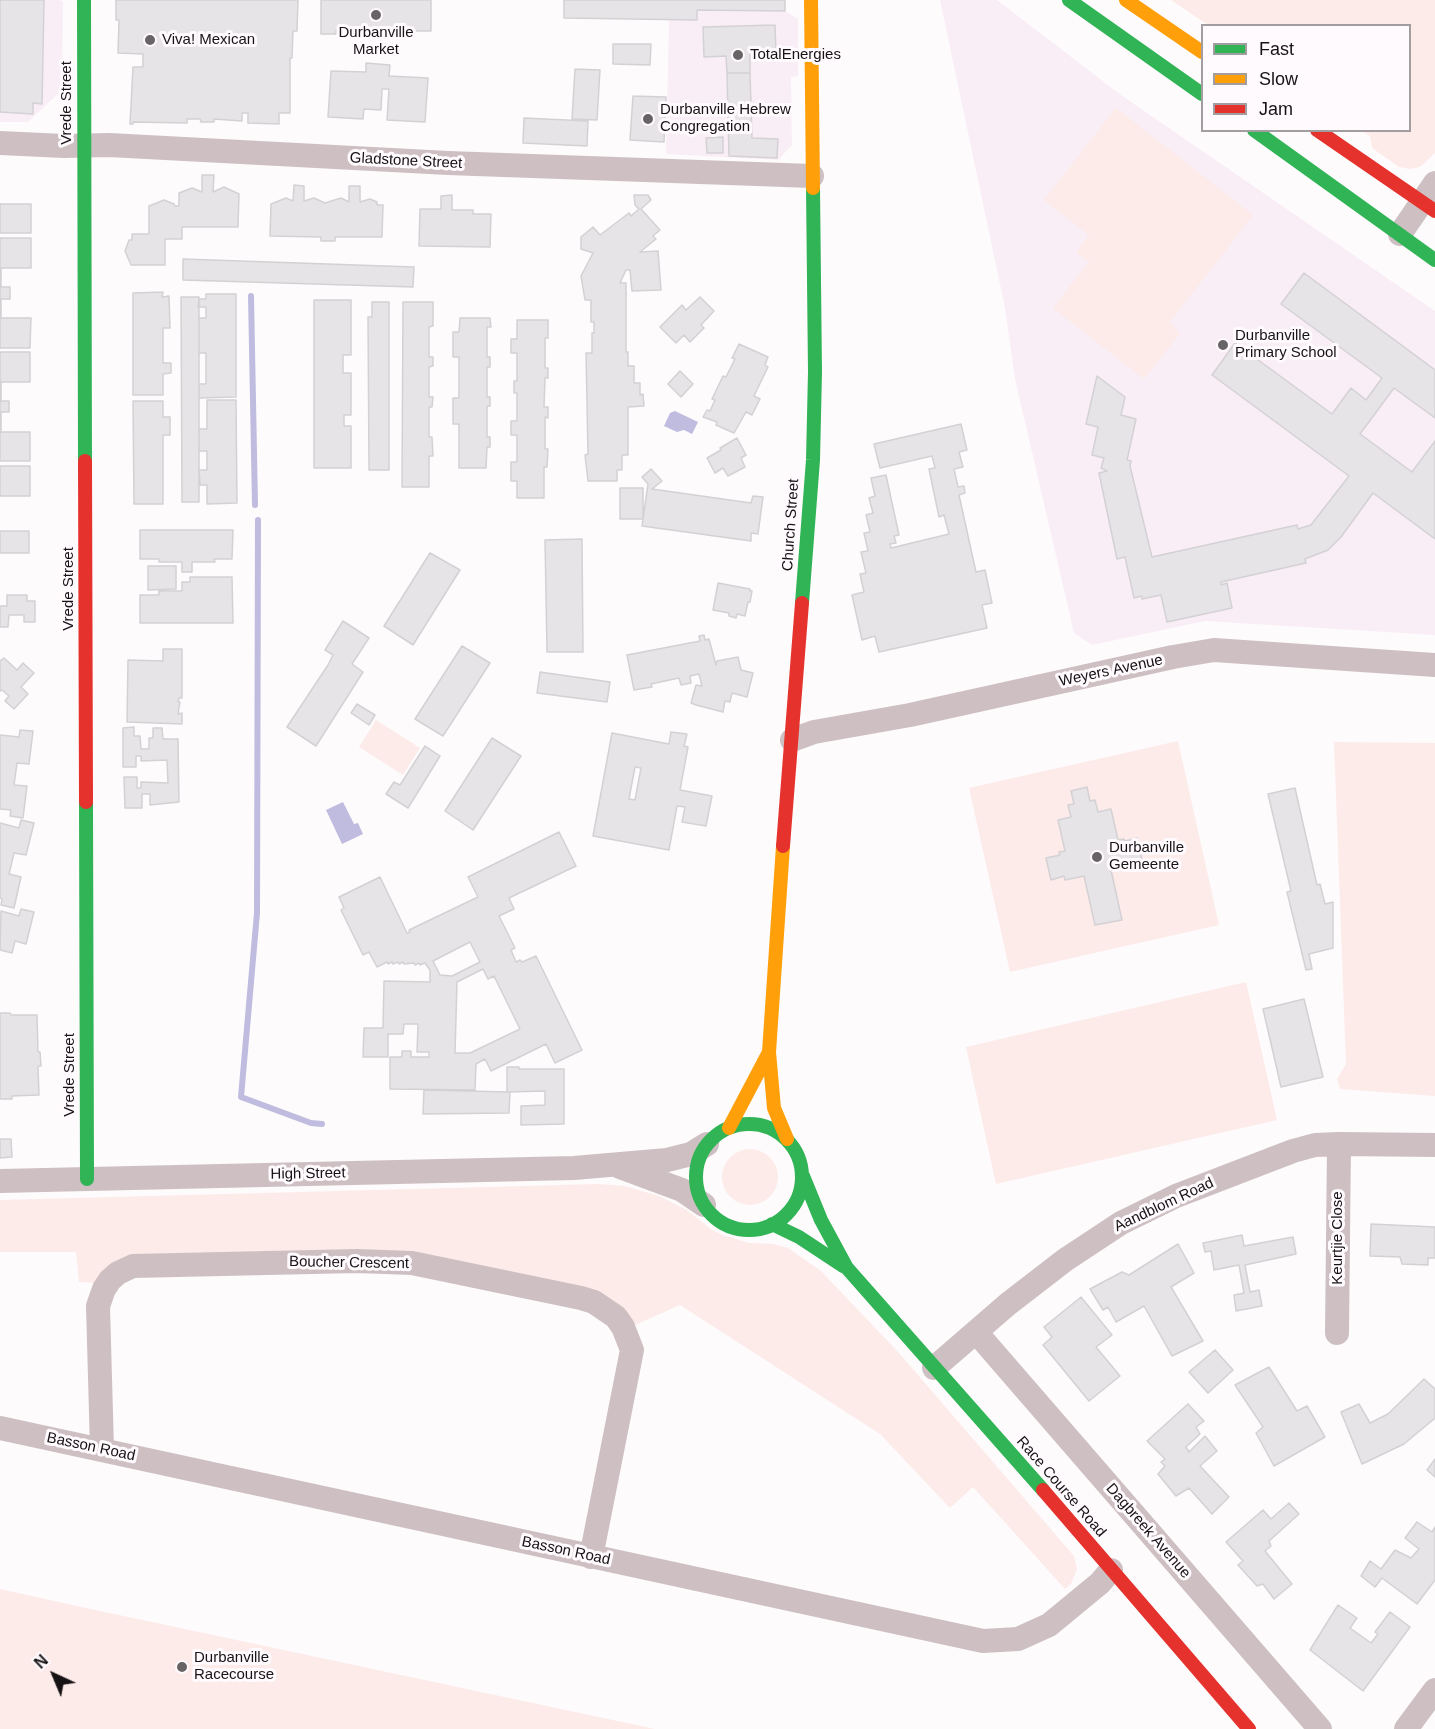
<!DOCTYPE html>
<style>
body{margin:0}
#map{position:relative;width:1435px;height:1729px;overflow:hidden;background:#fefbfd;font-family:Arial,sans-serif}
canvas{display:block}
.legend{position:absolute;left:1201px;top:24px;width:210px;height:108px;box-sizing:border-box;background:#fffafd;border:2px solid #a29ea0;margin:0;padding:8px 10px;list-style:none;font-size:18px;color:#171315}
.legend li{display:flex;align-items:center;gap:12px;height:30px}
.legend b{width:30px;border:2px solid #a29ea0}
.north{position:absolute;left:24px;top:1645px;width:60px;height:60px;-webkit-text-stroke:4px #fffafd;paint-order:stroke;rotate:316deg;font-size:16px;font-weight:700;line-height:24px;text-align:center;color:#171315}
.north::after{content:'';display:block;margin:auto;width:21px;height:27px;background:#171315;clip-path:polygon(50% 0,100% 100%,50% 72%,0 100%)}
</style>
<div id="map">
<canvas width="1435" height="1729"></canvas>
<ul class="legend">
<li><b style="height:8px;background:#30b455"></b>Fast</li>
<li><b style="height:8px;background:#ff9f0a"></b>Slow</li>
<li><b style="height:8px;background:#e5322d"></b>Jam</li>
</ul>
<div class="north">N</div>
</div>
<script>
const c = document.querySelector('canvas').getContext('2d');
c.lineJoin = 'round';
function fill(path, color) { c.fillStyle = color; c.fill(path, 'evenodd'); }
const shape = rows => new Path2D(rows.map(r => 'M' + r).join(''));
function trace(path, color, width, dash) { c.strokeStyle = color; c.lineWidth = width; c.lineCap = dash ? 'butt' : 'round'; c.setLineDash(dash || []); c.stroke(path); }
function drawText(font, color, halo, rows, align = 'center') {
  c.font = font + ' Arial,sans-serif'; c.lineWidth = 6; c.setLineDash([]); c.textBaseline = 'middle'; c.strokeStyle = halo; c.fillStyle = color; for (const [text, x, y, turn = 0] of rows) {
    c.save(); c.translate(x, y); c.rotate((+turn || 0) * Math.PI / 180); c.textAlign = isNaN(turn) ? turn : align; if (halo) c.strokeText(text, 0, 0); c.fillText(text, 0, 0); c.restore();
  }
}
fill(shape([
 [0,0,60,0,63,2,62,90,28,122,0,122],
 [940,0,997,0,1121,95,1435,311,1435,635,1205,621,1092,645,1074,633,1015,379,1005,308],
 [697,10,785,11,798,19,798,76,791,77,792,145,778,160,666,154,669,19,697,20]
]), '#f9eef5');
fill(shape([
 [1171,0,1435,0,1435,153,1420,167,1410,169,1399,167,1372,148,1370,136,1362,131,1410,130,1410,26,1208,25],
 [1116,108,1253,215,1169,323,1180,333,1144,379,1053,308,1089,262,1076,252,1089,235,1044,200],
 [376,720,420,748,403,775,359,747],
 [1178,741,1219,925,1010,972,969,788],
 [1334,742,1435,743,1435,1096,1340,1089,1337,1079,1346,1064],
 [1246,982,1277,1120,996,1184,966,1047],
 '722 1177a28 28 0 1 1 56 0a28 28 0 1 1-56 0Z',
 [599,1184,625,1186,659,1196,687,1210,712,1230,723,1235,749,1243,773,1244,788,1248,821,1271,899,1353,1074,1556,1077,1569,1071,1584,1065,1589,973,1487,950,1508,880,1434,680,1305,635,1325,433,1257,139,1255,95,1283,79,1282,76,1252,0,1252,0,1200],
 [0,1589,72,1605,655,1729,0,1729]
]), '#fdebe9');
fill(shape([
 [675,411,698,422,692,434,684,430,677,432,664,426,670,413],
 [343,802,354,824,358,823,363,834,342,844,326,810]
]), '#bfbcdf');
trace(shape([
 [251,296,255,505],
 [258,520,257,913,241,1097,311,1123,322,1124]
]), '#bfbcdf', 6);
const building = shape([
 [0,0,44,0,42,104,33,103,33,114,0,112,0,0],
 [116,0,298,0,297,31,293,31,292,58,290,58,290,113,279,113,279,124,248,123,248,113,242,113,242,121,214,119,214,122,201,122,200,119,187,119,187,123,133,122,133,124,130,124,133,67,143,67,143,54,118,53,119,20,116,20,116,0],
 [321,0,431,0,431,31,336,31,336,34,321,34,321,0],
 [564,0,785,0,785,11,697,10,697,20,564,18,564,0],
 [775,25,776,54,750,55,750,73,727,73,726,56,704,57,703,27,775,25],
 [613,44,651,44,650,65,613,64,613,44],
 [366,63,390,65,389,76,428,78,425,122,387,120,389,89,382,89,381,110,364,109,363,119,328,117,331,71,366,72,366,63],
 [575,69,600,70,597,120,572,119,575,69],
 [727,73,750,73,752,138,778,139,777,158,729,156,727,73],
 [633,96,666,97,664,142,630,140,633,96],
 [524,118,588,121,587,146,523,143,524,118],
 [723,137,723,153,707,153,706,138,723,137],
 [202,175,214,175,213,192,224,187,239,194,238,227,182,227,182,239,165,239,165,265,131,265,125,251,129,240,132,240,132,234,149,234,149,206,164,200,174,204,175,206,179,206,179,193,192,188,202,192,202,175],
 [294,185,304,186,304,201,314,198,325,203,341,198,349,202,349,186,360,186,360,202,370,199,377,202,377,205,383,205,382,237,335,237,335,241,321,241,321,237,270,236,271,204,286,198,293,201,294,185],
 [452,195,452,210,473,210,473,214,491,214,490,247,419,246,420,209,441,209,441,196,452,195],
 [634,195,648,195,651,200,641,209,660,230,653,236,656,239,640,252,658,251,661,290,632,291,630,270,626,270,620,283,626,283,626,352,628,352,628,366,634,366,634,383,640,383,640,395,643,394,644,406,628,407,628,455,622,455,622,470,617,470,617,481,588,481,585,455,588,454,586,353,592,353,592,333,594,333,594,322,591,322,591,300,585,300,581,276,593,253,581,249,581,237,593,227,600,235,629,213,631,216,639,209,635,205,634,195],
 [0,204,31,204,31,233,0,233,0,204],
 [0,238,31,238,31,268,1,268,1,287,10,287,10,299,1,299,1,318,31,318,30,348,0,348,0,238],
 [183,259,414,267,413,287,183,280,183,259],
 [1304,273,1435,370,1435,418,1394,388,1360,434,1412,472,1435,441,1435,539,1373,493,1341,537,1328,550,1305,559,1306,563,1221,582,1221,585,1227,583,1232,608,1167,622,1161,595,1142,599,1142,596,1134,598,1125,557,1117,559,1099,473,1107,471,1101,468,1104,458,1092,455,1098,427,1086,424,1097,376,1125,397,1121,415,1136,419,1127,460,1131,461,1130,466,1152,557,1297,525,1298,529,1311,525,1349,476,1212,375,1235,343,1332,414,1351,388,1366,400,1382,378,1281,304,1304,273],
 [163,292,162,297,169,296,170,328,163,328,163,363,171,363,171,373,163,374,163,395,133,395,133,293,163,292],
 [206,294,236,294,236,397,199,398,199,384,206,384,206,353,199,353,199,318,206,318,206,307,198,307,199,299,206,299,206,294],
 [181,297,199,297,199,502,182,502,181,297],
 [700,297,714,311,701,325,704,328,690,342,684,335,676,343,660,327,682,305,686,310,700,297],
 [314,300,351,300,351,355,343,355,343,373,351,373,351,415,344,415,344,426,351,426,351,468,314,468,314,300],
 [372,302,389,302,389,470,369,470,368,317,372,317,372,302],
 [403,302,433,302,433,326,429,327,429,357,433,357,433,366,429,367,429,397,433,397,432,407,429,407,429,437,432,437,433,456,429,456,429,487,402,487,403,302],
 [460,318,490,318,491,327,487,327,487,357,490,357,490,367,487,367,487,397,490,397,490,406,487,406,487,437,490,437,490,447,487,447,486,468,459,468,459,424,453,424,453,398,459,398,459,357,453,357,453,332,459,332,460,318],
 [517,320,548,320,548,338,545,338,545,368,548,368,548,378,545,378,544,407,548,407,548,418,545,417,545,449,548,449,547,467,544,467,544,498,517,498,517,481,511,481,511,462,517,462,517,435,511,435,511,421,517,421,517,393,514,393,514,381,517,381,517,353,511,353,511,339,517,339,517,320],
 [739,344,768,357,765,365,768,367,754,396,760,399,752,415,746,412,734,433,716,425,717,422,703,417,707,410,710,411,715,400,712,399,723,376,726,377,735,359,732,358,739,344],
 [0,352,30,352,30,382,1,382,1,401,9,401,9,412,1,412,1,432,30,432,30,461,0,461,0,352],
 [680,371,693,384,681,397,668,384,680,371],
 [207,400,236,400,237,503,207,504,207,485,200,485,199,470,207,470,207,451,199,451,199,429,207,429,207,400],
 [133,401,163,401,163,417,170,417,170,435,163,435,163,504,134,504,133,401],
 [961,424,967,450,959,452,963,467,954,469,958,487,964,486,965,493,959,495,976,572,985,570,992,603,982,605,987,628,879,652,875,636,862,640,852,595,864,592,860,574,866,573,861,552,868,551,864,533,870,532,866,515,873,513,869,498,875,496,871,478,886,475,899,535,894,536,896,543,890,544,891,548,949,534,944,515,939,517,929,469,935,468,932,456,880,468,874,444,961,424],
 [737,438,746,455,741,458,745,467,728,476,723,468,715,473,707,458,721,450,720,448,737,438],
 [0,466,30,466,30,496,0,496,0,466],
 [651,469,662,481,652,489,751,503,753,496,763,497,758,534,751,533,751,541,642,526,648,484,642,477,651,469],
 [620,488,643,488,643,519,620,519,620,488],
 [140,530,233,530,232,559,214,559,215,562,192,562,192,572,182,572,182,562,159,562,159,559,140,559,140,530],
 [0,531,29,531,29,553,0,553,0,531],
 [582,539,583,652,547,652,545,540,582,539],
 [430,553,460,570,413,645,384,626,430,553],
 [148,566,176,566,176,589,148,590,148,566],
 [190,577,232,577,233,623,140,623,140,595,159,595,159,591,182,591,182,582,190,582,190,577],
 [718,583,750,589,750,591,752,591,750,602,748,602,745,616,737,614,736,618,729,616,729,613,713,610,718,583],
 [7,595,27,595,27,601,35,601,35,622,24,622,24,615,9,615,8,627,0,627,0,606,7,606,7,595],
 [343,621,369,638,352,664,363,672,316,746,287,727,328,665,333,655,325,650,343,621],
 [704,635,705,640,709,639,716,665,717,661,738,657,741,670,753,673,747,697,732,693,730,702,725,701,723,712,696,705,691,703,696,685,702,686,699,674,690,676,691,683,681,685,679,678,651,684,652,687,634,690,627,655,700,641,699,636,704,635],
 [462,646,490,663,443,736,415,719,462,646],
 [163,649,182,649,182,698,179,698,178,702,180,702,178,714,182,713,182,724,127,722,128,660,163,661,163,649],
 [4,658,17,670,23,663,34,673,21,687,28,694,14,709,5,701,9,696,2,690,0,691,0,661,4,658],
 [540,672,610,682,607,702,537,693,540,672],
 [357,704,375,715,369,725,351,713,357,704],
 [134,727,134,736,140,736,141,749,149,749,149,738,153,738,153,728,162,728,163,739,178,739,179,802,150,805,150,794,142,794,142,808,125,808,124,777,137,777,137,788,141,788,141,782,168,783,167,760,141,761,141,756,136,756,136,767,123,767,123,728,134,727],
 [20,730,33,731,29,764,17,763,14,785,27,786,23,818,10,816,11,810,0,809,0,735,19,737,20,730],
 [671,732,687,734,684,746,688,747,680,790,712,796,706,826,682,822,685,807,677,806,669,850,593,836,612,733,669,744,671,732],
 [635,767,641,768,635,800,629,799,635,767],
 [492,738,521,756,473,830,445,811,492,738],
 [425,746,440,756,408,808,386,794,394,782,400,785,425,746],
 [1087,787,1090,801,1095,800,1098,812,1111,809,1118,840,1124,839,1125,841,1137,838,1142,860,1129,862,1129,866,1111,870,1122,920,1095,925,1084,876,1065,880,1064,876,1051,880,1046,858,1060,855,1059,852,1065,851,1058,820,1071,817,1068,805,1074,804,1071,791,1087,787],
 [1295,788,1317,885,1320,884,1325,904,1333,902,1333,948,1309,954,1312,969,1306,970,1287,892,1291,891,1268,794,1295,788],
 [21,820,34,823,26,855,14,853,9,874,21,877,14,908,1,905,2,899,0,898,0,823,19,828,21,820],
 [559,832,576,866,509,898,514,909,499,916,515,948,511,950,516,962,520,960,522,962,536,956,582,1050,555,1063,546,1044,491,1071,485,1059,476,1064,475,1090,390,1089,390,1057,402,1057,402,1051,411,1051,411,1057,429,1057,429,1052,417,1052,418,1024,404,1024,403,1034,388,1034,388,1057,363,1057,364,1028,383,1028,384,981,430,982,430,970,425,963,420,965,419,963,415,965,414,963,404,964,403,962,399,964,398,962,393,964,392,962,388,964,387,962,377,967,369,952,363,955,341,910,344,908,339,897,380,877,407,933,410,932,409,930,478,897,468,877,559,832],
 [470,942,480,962,452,976,440,975,433,961,470,942],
 [483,969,488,979,494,976,520,1029,470,1053,455,1053,457,982,483,969],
 [21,909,34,912,26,944,15,941,12,953,0,950,1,911,19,916,21,909],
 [1304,999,1323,1077,1281,1087,1263,1009,1304,999],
 [0,1013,10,1013,11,1015,37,1015,38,1052,40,1052,41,1066,38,1066,39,1095,12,1096,12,1099,0,1099,0,1013],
 [507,1067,519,1067,519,1069,564,1069,564,1124,521,1125,521,1106,545,1105,545,1091,507,1092,507,1067],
 [424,1090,510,1092,509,1113,423,1114,424,1090],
 [0,1139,11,1139,12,1157,0,1158,0,1139],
 [1371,1224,1435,1227,1435,1258,1428,1258,1428,1265,1402,1264,1400,1257,1370,1256,1371,1224],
 [1242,1235,1244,1246,1293,1237,1296,1254,1245,1265,1250,1292,1259,1290,1262,1306,1236,1311,1234,1295,1244,1293,1239,1265,1214,1270,1211,1251,1205,1252,1203,1243,1242,1235],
 [1178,1244,1194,1273,1171,1287,1203,1341,1172,1356,1144,1306,1116,1322,1108,1307,1103,1310,1090,1289,1122,1272,1129,1275,1178,1244],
 [1081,1297,1112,1335,1096,1347,1120,1376,1089,1401,1043,1345,1052,1337,1044,1327,1081,1297],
 [1215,1350,1233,1370,1208,1393,1189,1372,1215,1350],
 [1269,1367,1297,1411,1307,1406,1325,1437,1274,1466,1256,1433,1263,1427,1235,1385,1269,1367],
 [1424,1379,1435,1389,1435,1418,1404,1444,1362,1464,1341,1412,1359,1404,1370,1423,1388,1414,1424,1379],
 [1188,1404,1204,1421,1196,1427,1200,1434,1186,1447,1189,1452,1205,1436,1217,1451,1200,1466,1229,1497,1212,1514,1189,1488,1176,1496,1158,1474,1165,1466,1161,1462,1165,1459,1147,1441,1188,1404],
 [1435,1459,1435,1477,1427,1470,1435,1459],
 [1289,1503,1299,1514,1269,1541,1271,1546,1265,1551,1292,1584,1274,1599,1263,1584,1257,1586,1238,1565,1243,1561,1226,1542,1263,1510,1271,1519,1289,1503],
 [1417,1522,1432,1532,1435,1527,1435,1580,1417,1604,1382,1578,1375,1587,1361,1576,1370,1561,1381,1569,1395,1550,1411,1558,1419,1549,1405,1538,1417,1522],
 [1338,1605,1357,1618,1350,1628,1371,1643,1378,1634,1375,1632,1390,1612,1410,1627,1363,1691,1310,1650,1338,1605]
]);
fill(building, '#e6e4e6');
trace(building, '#d4d1d4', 1.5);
trace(shape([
 [0,143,64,146,109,145,448,163,812,176],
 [1400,234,1435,183],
 [792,740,814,732,910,715,1173,657,1214,650,1435,665],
 [620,1167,682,1190,704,1205],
 [0,1181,574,1168,667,1160,691,1154,707,1144],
 [976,1332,1320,1729],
 [1337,1333,1339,1144],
 [934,1368,1008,1304,1065,1260,1121,1223,1176,1196,1293,1151,1315,1145,1339,1144,1435,1145],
 [0,1428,983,1641,1018,1639,1049,1625,1100,1583,1111,1570],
 [102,1449,98,1306,104,1289,110,1280,118,1273,133,1266,357,1261,412,1263,581,1298,594,1302,616,1317,623,1327,632,1350,591,1557],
 [1406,1729,1435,1690]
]), '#cec0c2', 24);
trace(shape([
 [84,0,85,461],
 [1069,0,1202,94],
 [1254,130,1435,260],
 [802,603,813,460,815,372,813,188],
 [86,802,87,1179],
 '696 1177a53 53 0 1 1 106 0a53 53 0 1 1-106 0Z',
 [803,1176,821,1220,847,1268,1043,1490],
 [772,1224,799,1237,843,1266]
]), '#30b455', 14);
trace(shape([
 [811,0,813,188],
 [1126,0,1202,52],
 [783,846,769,1052,774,1108,787,1139],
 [729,1128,769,1052]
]), '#ff9f0a', 14);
trace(shape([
 [1317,130,1435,211],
 [85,461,86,802],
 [783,846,802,603],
 [1043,1490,1249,1729]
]), '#e5322d', 14);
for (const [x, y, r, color] of [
 [376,15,6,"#686466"],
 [150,40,6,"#686466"],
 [738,55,6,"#686466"],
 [648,119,6,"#686466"],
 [1223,345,6,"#686466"],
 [1097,857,6,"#686466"],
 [182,1667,6,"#686466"]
]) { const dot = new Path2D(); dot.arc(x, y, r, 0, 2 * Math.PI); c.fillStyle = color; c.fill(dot); trace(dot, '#fffafd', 2); }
drawText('15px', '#171315', '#fffafd', [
 ["Durbanville",376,33,"center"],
 ["Market",376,50,"center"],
 ["Viva! Mexican",162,40],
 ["TotalEnergies",750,55],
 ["Durbanville Hebrew",660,110],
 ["Congregation",660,127],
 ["Durbanville",1235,336],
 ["Primary School",1235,353],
 ["Durbanville",1109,848],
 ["Gemeente",1109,865],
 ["Durbanville",194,1658],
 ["Racecourse",194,1675]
], 'left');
drawText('15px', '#171315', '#fffafd', [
 ["Vrede Street",67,103,-90],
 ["Gladstone Street",406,161,3],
 ["Church Street",791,525,-86],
 ["Vrede Street",69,589,-90],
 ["Weyers Avenue",1111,671,-12],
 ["Vrede Street",70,1075,-90],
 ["High Street",308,1174,-1],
 ["Aandblom Road",1164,1205,-25],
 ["Keurtjie Close",1338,1238,-90],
 ["Boucher Crescent",349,1263,1],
 ["Basson Road",91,1447,12],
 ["Race Course Road",1061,1487,49],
 ["Dagbreek Avenue",1148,1531,49],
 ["Basson Road",566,1551,12]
]);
</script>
